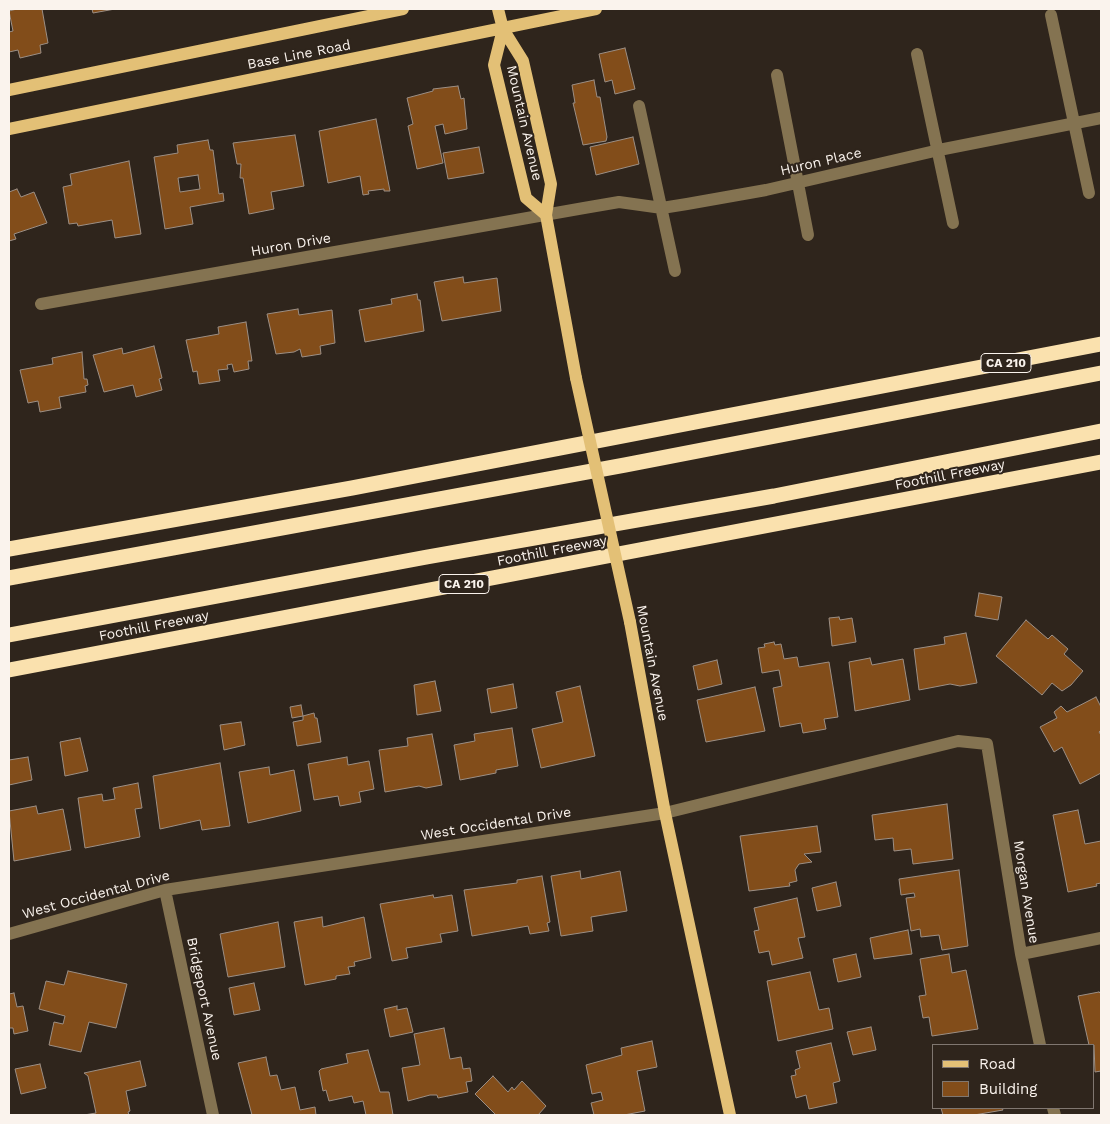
<!DOCTYPE html>
<style>
body{margin:0}
#map{position:relative;width:1110px;height:1124px;overflow:hidden;background:#2f251c;font-family:"Work Sans",sans-serif}
canvas{display:block}
.frame{position:absolute;inset:0;border:10px solid #faf3ed;pointer-events:none}
.legend{position:absolute;left:932px;top:1044px;width:162px;height:65px;box-sizing:border-box;background:#2f251c;border:1px solid #807770;margin:0;padding:6px 9px;list-style:none;font-size:15px;color:#faf3ed}
.legend li{display:flex;align-items:center;gap:10px;height:25px}
.legend b{width:25px;border:1px solid #807770}
</style>
<div id="map">
<canvas width="1110" height="1124"></canvas>
<div class="frame"></div>
<ul class="legend">
<li><b style="height:6px;background:#e3c076"></b>Road</li>
<li><b style="height:14px;background:#824d1a"></b>Building</li>
</ul>
</div>
<script>
const c = document.querySelector('canvas').getContext('2d');
c.lineJoin = 'round';
function fill(path, color) { c.fillStyle = color; c.fill(path, 'evenodd'); }
const shape = rows => new Path2D(rows.map(r => 'M' + r).join(''));
function trace(path, color, width, dash) { c.strokeStyle = color; c.lineWidth = width; c.lineCap = dash ? 'butt' : 'round'; c.setLineDash(dash || []); c.stroke(path); }
function drawText(font, color, halo, rows, align = 'center') {
  c.font = font + ' "Work Sans",sans-serif'; c.lineWidth = 4; c.setLineDash([]); c.textBaseline = 'middle'; c.strokeStyle = halo; c.fillStyle = color; for (const [text, x, y, turn = 0] of rows) {
    c.save(); c.translate(x, y); c.rotate((+turn || 0) * Math.PI / 180); c.textAlign = isNaN(turn) ? turn : align; if (halo) c.strokeText(text, 0, 0); c.fillText(text, 0, 0); c.restore();
  }
}
const building = shape([
 [17,9,42,9,48,43,40,45,41,53,20,58,18,50,9,52,9,32,13,31,9,11,17,9],
 [92,9,115,9,93,13,92,9],
 [625,48,635,89,615,94,612,80,605,82,599,54,625,48],
 [594,80,597,97,600,97,607,137,606,141,583,145,573,103,575,103,572,85,594,80],
 [458,86,461,99,464,98,467,129,445,134,443,124,435,126,443,163,417,169,408,126,413,124,407,98,433,91,433,89,458,86],
 [376,119,390,191,384,191,384,189,368,191,369,194,363,195,360,176,328,183,319,131,376,119],
 [295,135,304,186,271,192,274,209,249,214,243,178,240,178,241,164,237,164,233,143,295,135],
 [633,137,639,164,596,175,590,147,633,137],
 [208,140,210,150,213,150,219,194,223,193,224,201,190,207,193,224,165,229,154,157,178,153,177,145,208,140],
 [198,175,200,189,180,192,178,178,198,175],
 [479,147,484,173,448,179,443,153,479,147],
 [129,161,141,234,115,238,112,220,78,226,77,223,69,224,63,187,72,185,70,174,129,161],
 [17,189,21,197,34,192,47,223,14,234,16,239,9,241,9,192,17,189],
 [463,277,464,283,497,278,501,311,442,321,434,282,463,277],
 [417,294,418,300,420,300,424,331,365,342,359,310,392,304,391,299,417,294],
 [298,309,299,315,332,310,335,343,320,346,321,354,302,357,300,349,294,352,276,354,267,314,298,309],
 [246,322,252,361,248,361,249,369,234,372,232,364,227,365,228,369,218,370,220,381,199,384,197,371,193,372,186,340,219,334,218,327,246,322],
 [154,346,162,378,159,379,162,390,136,397,133,385,104,392,93,355,122,348,123,354,154,346],
 [82,352,84,379,87,379,88,385,85,386,86,392,59,397,61,408,40,412,38,401,28,403,20,370,53,364,52,358,82,352],
 [979,593,1002,597,998,620,975,616,979,593],
 [839,617,840,620,852,618,856,642,832,646,829,618,839,617],
 [1026,620,1048,639,1052,635,1068,649,1064,654,1083,671,1071,685,1062,691,1052,683,1042,695,996,656,1026,620],
 [966,633,977,683,960,686,950,684,919,690,914,649,945,644,944,637,966,633],
 [774,642,775,645,781,644,784,659,797,657,799,667,829,662,838,717,824,719,826,729,803,733,801,723,780,727,773,688,782,686,779,670,762,673,758,648,765,647,764,644,774,642],
 [870,658,872,665,903,659,910,700,855,711,849,662,870,658],
 [717,660,722,684,698,690,693,666,717,660],
 [435,681,441,711,417,715,414,685,435,681],
 [513,684,517,708,491,713,487,689,513,684],
 [580,686,595,756,541,768,532,729,563,722,556,692,580,686],
 [755,687,765,731,706,742,697,700,755,687],
 [1096,697,1101,707,1101,730,1099,732,1101,735,1101,773,1080,784,1062,747,1054,752,1040,727,1057,718,1054,712,1061,706,1067,712,1096,697],
 [301,705,303,716,314,713,315,718,317,718,321,742,297,746,293,722,303,720,303,716,292,718,290,707,301,705],
 [241,722,245,745,224,750,220,725,241,722],
 [512,728,518,766,496,770,496,773,460,780,454,745,475,741,474,734,512,728],
 [432,734,442,785,426,788,419,786,385,792,379,750,408,746,407,738,432,734],
 [80,738,88,771,65,776,60,742,80,738],
 [28,757,32,780,9,785,9,760,28,757],
 [347,757,348,765,369,761,374,789,359,792,361,802,340,806,338,796,314,800,308,764,347,757],
 [220,763,230,826,202,830,200,820,160,829,153,776,220,763],
 [269,767,270,775,294,770,301,811,248,823,239,772,269,767],
 [138,783,142,808,135,809,140,837,85,848,78,798,102,794,103,801,115,799,113,788,138,783],
 [947,804,953,859,913,864,911,849,894,851,893,838,875,840,872,815,947,804],
 [36,806,38,814,63,809,71,850,14,861,9,811,36,806],
 [1078,810,1085,844,1101,841,1101,883,1096,884,1097,886,1068,892,1053,815,1078,810],
 [817,826,821,852,804,854,812,862,799,864,795,870,797,881,789,883,790,886,749,891,740,836,817,826],
 [959,870,968,946,942,950,939,935,921,937,920,929,911,931,906,898,915,897,914,893,901,895,899,879,959,870],
 [580,871,581,879,620,871,627,911,591,917,593,931,561,936,551,876,580,871],
 [542,876,550,922,547,923,549,931,530,934,528,926,472,936,464,890,517,883,517,880,542,876],
 [836,882,841,906,817,911,812,888,836,882],
 [433,895,434,898,452,895,458,931,440,934,442,942,406,948,408,958,392,961,380,904,433,895],
 [797,898,805,937,798,938,803,958,772,965,769,951,759,953,754,931,759,930,754,908,797,898],
 [322,917,323,927,364,917,371,958,354,962,355,966,348,967,350,974,336,976,336,979,305,985,294,922,322,917],
 [278,922,285,967,228,977,220,934,278,922],
 [908,930,912,954,874,959,870,938,908,930],
 [856,954,861,977,838,982,833,959,856,954],
 [949,954,952,973,966,970,978,1029,932,1036,929,1017,923,1018,919,996,926,995,920,959,949,954],
 [68,971,127,984,116,1028,89,1022,81,1052,49,1045,54,1022,63,1024,65,1016,39,1009,46,981,64,985,68,971],
 [810,972,819,1010,829,1008,833,1029,778,1041,767,981,810,972],
 [254,983,260,1010,234,1015,229,988,254,983],
 [1099,992,1101,994,1101,1071,1095,1072,1094,1045,1089,1045,1078,996,1099,992],
 [14,993,17,1007,23,1006,28,1031,14,1034,13,1028,9,1028,9,994,14,993],
 [397,1006,397,1010,407,1008,413,1032,390,1037,384,1009,397,1006],
 [871,1027,876,1050,853,1055,847,1032,871,1027],
 [444,1028,450,1059,461,1057,463,1069,470,1068,472,1081,466,1082,468,1092,438,1098,437,1095,430,1095,408,1101,402,1068,420,1065,414,1034,444,1028],
 [652,1041,657,1067,637,1071,645,1111,624,1115,594,1115,591,1103,603,1100,601,1092,592,1094,586,1065,622,1055,621,1048,652,1041],
 [831,1043,840,1081,833,1083,837,1103,809,1109,806,1095,796,1098,791,1076,796,1075,795,1070,800,1068,796,1051,831,1043],
 [368,1050,380,1092,389,1092,393,1115,366,1115,363,1101,354,1103,352,1096,329,1101,326,1090,323,1091,319,1071,321,1069,348,1063,346,1054,368,1050],
 [266,1057,270,1076,277,1075,281,1090,295,1087,300,1110,315,1107,316,1115,252,1115,238,1063,266,1057],
 [140,1061,146,1086,126,1091,130,1111,128,1112,129,1115,84,1115,96,1113,88,1076,84,1073,140,1061],
 [40,1064,46,1088,21,1094,15,1069,40,1064],
 [493,1076,508,1092,512,1087,514,1090,522,1081,546,1106,538,1115,496,1115,475,1094,493,1076],
 [941,1108,1002,1108,1003,1110,974,1115,943,1115,941,1108]
]);
fill(building, '#824d1a');
trace(building, '#9c8f85', 1);
trace(shape([
 [1051,15,1089,193],
 [917,54,953,223],
 [777,75,808,235],
 [639,106,675,271],
 [41,304,584,208,619,202,662,208,687,204,766,190,939,150,1101,118],
 [165,890,213,1115],
 [9,934,165,890,665,813,958,741,987,744,1021,954,1040,1045],
 [1021,954,1101,938],
 [1053,1108,1055,1115]
]), '#847351', 12);
trace(shape([
 [498,9,503,29,523,61,551,184,546,215,576,378],
 [503,29,494,65,526,198,546,215],
 [9,90,403,9],
 [9,129,596,9],
 [630,622,665,813,730,1115]
]), '#e3c076', 12);
trace(shape([
 [9,549,352,488,1101,344],
 [9,578,625,465,1101,373],
 [9,635,427,557,774,496,1101,431],
 [9,670,1101,462]
]), '#fae1ae', 15);
trace(shape([
 [576,378,630,622]
]), '#e3c076', 12);
for (const [x, y, w] of [
 [1006,363,50],
 [464,584,50]
]) { const box = new Path2D(); box.roundRect(x - w / 2, y - 9.5, w, 19, 4); c.fillStyle = '#2f251c'; c.fill(box); trace(box, '#faf3ed', 1); }
drawText('bold 12px', '#faf3ed', null, [
 ["CA 210",1006,363],
 ["CA 210",464,584]
]);
drawText('14px', '#faf3ed', '#2f251c', [
 ["Base Line Road",299,55,-11],
 ["Mountain Avenue",524,123,77],
 ["Huron Place",821,162,-13],
 ["Huron Drive",291,245,-10],
 ["Foothill Freeway",950,475,-11],
 ["Foothill Freeway",552,551,-11],
 ["Foothill Freeway",154,626,-11],
 ["Mountain Avenue",652,663,79],
 ["West Occidental Drive",496,824,-9],
 ["Morgan Avenue",1026,892,81],
 ["West Occidental Drive",96,895,-15],
 ["Bridgeport Avenue",204,999,78]
]);
</script>
